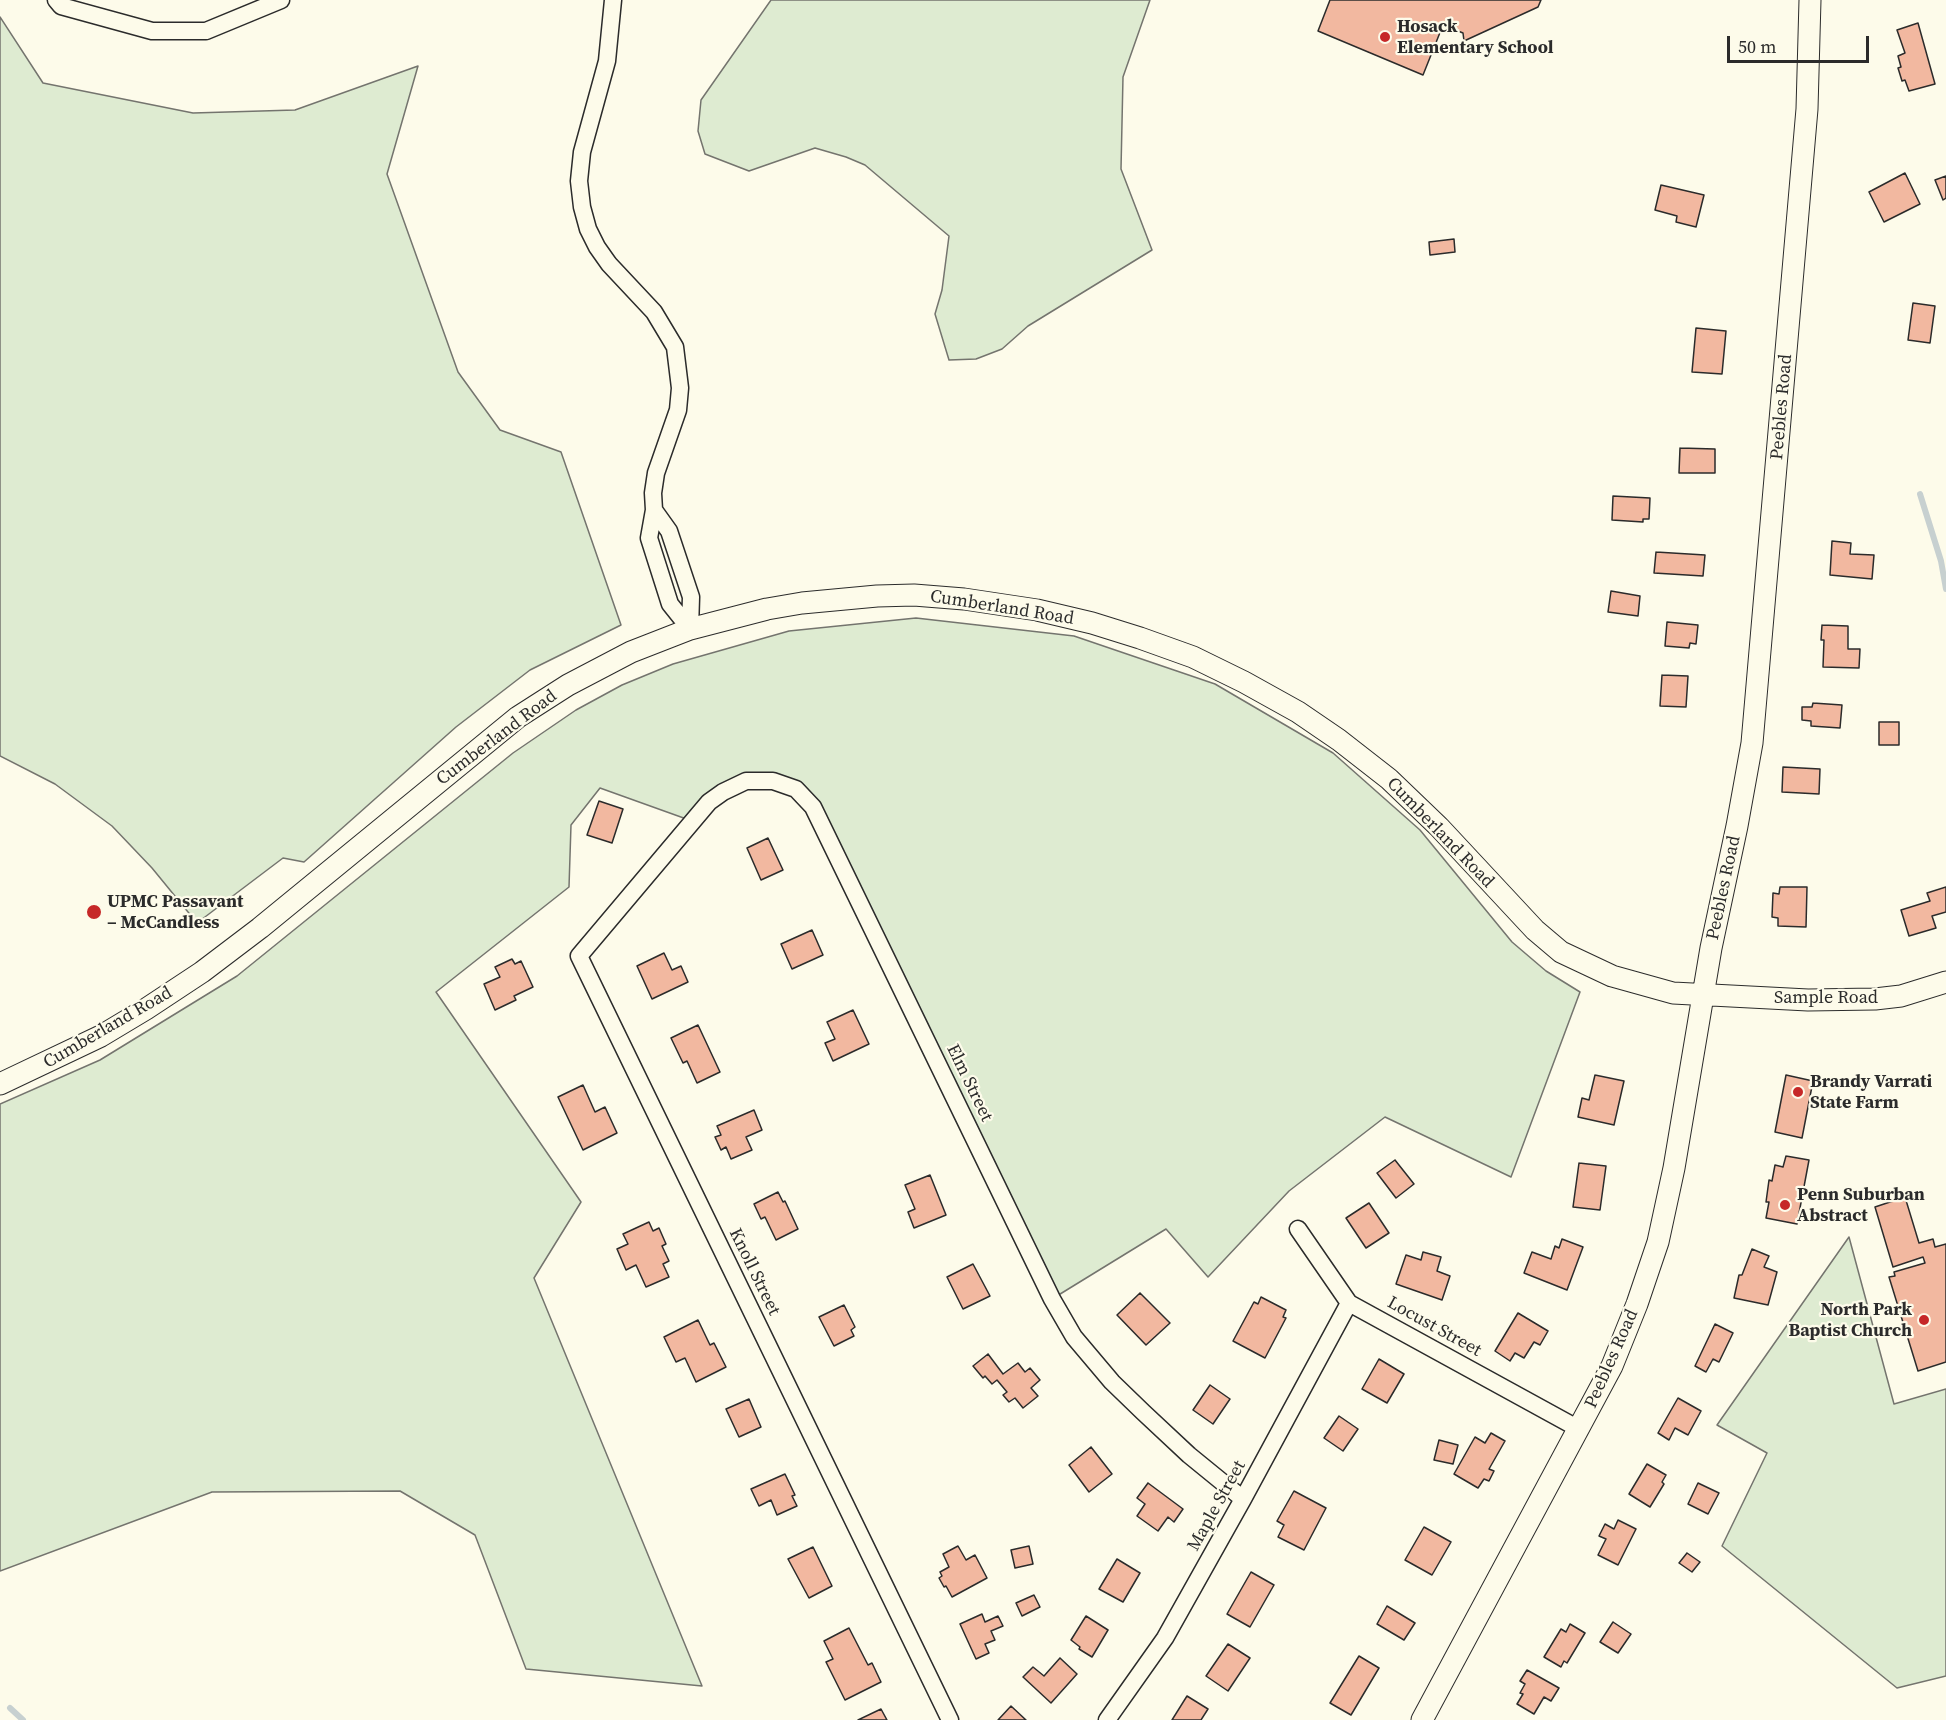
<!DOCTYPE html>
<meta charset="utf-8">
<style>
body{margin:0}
#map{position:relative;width:1946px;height:1720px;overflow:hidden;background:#fdfbea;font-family:"Source Serif 4",serif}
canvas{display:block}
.scale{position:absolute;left:1727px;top:36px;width:142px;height:27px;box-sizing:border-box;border:3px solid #2b2b2b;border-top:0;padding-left:8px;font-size:18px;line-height:21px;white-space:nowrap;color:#2b2b2b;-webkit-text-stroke:4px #fdfbea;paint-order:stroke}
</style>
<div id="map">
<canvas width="1946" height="1720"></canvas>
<div class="scale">50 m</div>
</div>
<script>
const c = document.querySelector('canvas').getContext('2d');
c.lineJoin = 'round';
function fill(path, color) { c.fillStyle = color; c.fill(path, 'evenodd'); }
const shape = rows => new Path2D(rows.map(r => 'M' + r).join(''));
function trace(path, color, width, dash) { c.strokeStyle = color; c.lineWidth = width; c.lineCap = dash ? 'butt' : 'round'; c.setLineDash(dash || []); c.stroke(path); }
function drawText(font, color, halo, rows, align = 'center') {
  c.font = font + ' "Source Serif 4",serif'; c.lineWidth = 4.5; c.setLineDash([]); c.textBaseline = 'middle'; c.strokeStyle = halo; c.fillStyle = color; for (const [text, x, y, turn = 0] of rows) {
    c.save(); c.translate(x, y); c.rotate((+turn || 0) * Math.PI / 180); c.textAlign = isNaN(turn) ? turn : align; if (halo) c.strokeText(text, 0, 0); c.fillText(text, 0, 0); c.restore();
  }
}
const green = shape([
 [771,0,1150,0,1123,77,1121,169,1152,250,1028,326,1002,349,976,359,949,360,935,314,942,290,949,236,865,165,846,157,815,148,749,171,705,154,698,131,701,100,771,0],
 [0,17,43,83,193,113,295,110,418,66,387,174,458,372,500,430,561,452,621,625,530,670,456,727,304,862,283,858,197,923,152,868,112,826,55,784,0,756,0,17],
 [916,618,1074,636,1215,684,1333,753,1420,830,1512,942,1546,971,1580,992,1511,1177,1385,1117,1289,1191,1208,1277,1166,1229,1052,1299,804,797,746,781,692,821,600,788,571,825,569,887,436,992,581,1202,534,1278,702,1686,526,1669,475,1535,400,1491,212,1492,0,1571,0,1104,100,1060,237,976,513,753,576,710,622,685,673,664,789,631,916,618],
 [1849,1237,1894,1404,1946,1389,1946,1676,1897,1688,1722,1546,1767,1453,1717,1425,1849,1237]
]);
fill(green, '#deebd1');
trace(green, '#74746e', 1.5);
trace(shape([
 [1920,494,1941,561,1946,589],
 [10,1708,23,1720]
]), '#c7d0d0', 6);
const building = shape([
 [1330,0,1541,0,1538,7,1464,41,1463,33,1443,25,1423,75,1318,31,1330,0],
 [1918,23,1935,84,1909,91,1905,80,1902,81,1898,68,1901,67,1898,56,1905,53,1897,30,1918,23],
 [1905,173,1920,204,1884,222,1869,192,1905,173],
 [1946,176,1946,198,1943,200,1935,180,1946,176],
 [1661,185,1704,195,1696,227,1676,222,1677,216,1655,210,1661,185],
 [1454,239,1455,252,1430,255,1429,242,1454,239],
 [1913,303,1935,306,1930,343,1908,340,1913,303],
 [1696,328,1726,331,1722,374,1692,372,1696,328],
 [1680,448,1715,449,1715,473,1679,473,1680,448],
 [1613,496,1650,498,1649,519,1643,519,1643,522,1612,520,1613,496],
 [1832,541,1851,543,1850,554,1874,555,1872,579,1830,575,1832,541],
 [1656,552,1705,555,1703,576,1654,573,1656,552],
 [1611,591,1640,596,1638,616,1608,612,1611,591],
 [1667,622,1698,625,1696,644,1690,643,1689,648,1665,646,1667,622],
 [1822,625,1848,626,1848,649,1860,649,1859,668,1823,667,1824,640,1821,640,1822,625],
 [1662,675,1688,676,1686,707,1660,706,1662,675],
 [1813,703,1842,705,1840,728,1811,726,1811,721,1802,720,1802,707,1812,707,1813,703],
 [1879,722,1899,722,1899,745,1879,745,1879,722],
 [1783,767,1820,769,1819,794,1782,792,1783,767],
 [599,801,623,809,612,843,587,835,599,801],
 [768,838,783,870,761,880,747,848,768,838],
 [1780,887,1807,887,1806,927,1778,926,1778,918,1772,917,1773,893,1779,894,1780,887],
 [1946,887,1946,912,1932,916,1936,928,1909,936,1901,910,1930,901,1927,893,1946,887],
 [812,930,823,955,792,969,781,944,812,930],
 [664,953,672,970,681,966,688,982,652,999,637,966,664,953],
 [512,959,515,964,521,961,533,987,514,996,516,1000,495,1010,484,984,500,977,495,967,512,959],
 [853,1010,869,1044,833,1061,825,1043,835,1039,827,1022,853,1010],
 [698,1025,720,1072,697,1083,687,1061,683,1063,671,1038,698,1025],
 [1595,1075,1624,1081,1614,1125,1578,1117,1582,1098,1589,1100,1595,1075],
 [1786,1075,1813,1081,1802,1138,1775,1132,1786,1075],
 [583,1085,595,1112,605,1107,617,1133,583,1150,558,1097,583,1085],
 [754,1110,762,1130,746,1137,752,1150,731,1159,726,1147,721,1150,715,1137,721,1135,717,1126,754,1110],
 [1786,1156,1809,1160,1797,1224,1766,1218,1769,1202,1766,1202,1769,1180,1772,1181,1775,1165,1783,1167,1786,1156],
 [1395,1160,1414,1184,1396,1198,1377,1173,1395,1160],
 [1579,1163,1606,1166,1600,1210,1573,1207,1579,1163],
 [930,1175,946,1215,914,1228,908,1212,915,1209,905,1185,930,1175],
 [778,1192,783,1202,785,1201,798,1229,776,1240,765,1217,761,1219,754,1204,778,1192],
 [1905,1197,1919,1243,1933,1239,1935,1247,1946,1244,1946,1362,1918,1371,1889,1277,1895,1276,1894,1272,1925,1263,1923,1257,1893,1267,1875,1207,1905,1197],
 [1369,1203,1389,1233,1366,1248,1346,1218,1369,1203],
 [649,1222,653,1231,659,1228,666,1244,662,1246,669,1261,663,1264,669,1277,646,1287,636,1265,626,1270,617,1249,628,1244,623,1234,649,1222],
 [1562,1239,1583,1247,1567,1290,1524,1273,1532,1252,1551,1259,1555,1246,1559,1248,1562,1239],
 [1752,1249,1769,1256,1764,1267,1777,1272,1768,1305,1734,1298,1739,1275,1742,1275,1752,1249],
 [1423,1252,1441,1257,1437,1271,1450,1276,1442,1300,1396,1284,1406,1255,1421,1260,1423,1252],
 [973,1264,990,1296,963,1309,947,1277,973,1264],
 [1140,1293,1170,1323,1146,1345,1117,1315,1140,1293],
 [1261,1297,1286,1310,1283,1317,1286,1318,1265,1358,1233,1341,1254,1302,1258,1304,1261,1297],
 [844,1305,855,1327,851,1330,854,1336,834,1346,819,1317,844,1305],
 [1518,1313,1548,1331,1540,1345,1534,1342,1524,1358,1515,1353,1510,1361,1495,1351,1518,1313],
 [698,1320,710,1345,714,1343,726,1367,696,1382,685,1358,676,1362,664,1337,698,1320],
 [1715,1324,1733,1333,1719,1362,1713,1359,1706,1372,1695,1366,1715,1324],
 [988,1354,1003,1374,1018,1363,1025,1372,1030,1368,1040,1380,1031,1388,1038,1396,1023,1408,1015,1398,1009,1402,1003,1395,1007,1392,997,1380,992,1384,985,1376,983,1378,973,1366,988,1354],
 [1379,1359,1404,1374,1387,1403,1362,1389,1379,1359],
 [1210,1385,1230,1399,1213,1424,1193,1410,1210,1385],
 [1678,1398,1701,1411,1688,1435,1675,1428,1669,1440,1658,1433,1678,1398],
 [749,1399,761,1427,739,1437,726,1409,749,1399],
 [1339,1416,1358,1429,1343,1451,1324,1438,1339,1416],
 [1491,1433,1505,1441,1489,1469,1494,1471,1489,1481,1484,1479,1478,1488,1454,1474,1475,1437,1485,1443,1491,1433],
 [1439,1440,1458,1445,1453,1464,1434,1460,1439,1440],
 [1091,1447,1112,1474,1089,1492,1069,1465,1091,1447],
 [1647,1464,1666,1475,1662,1482,1664,1484,1650,1507,1629,1494,1647,1464],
 [785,1474,795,1495,792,1496,797,1506,777,1515,771,1500,759,1506,751,1489,785,1474],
 [1148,1483,1183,1509,1174,1522,1168,1517,1158,1531,1137,1516,1145,1504,1137,1498,1148,1483],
 [1698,1483,1719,1493,1708,1514,1688,1504,1698,1483],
 [1294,1491,1326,1508,1304,1550,1278,1537,1284,1525,1277,1521,1294,1491],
 [1618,1520,1636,1529,1618,1565,1598,1555,1606,1539,1599,1536,1605,1524,1614,1529,1618,1520],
 [1424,1527,1451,1542,1432,1575,1405,1560,1424,1527],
 [958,1546,966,1560,975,1555,987,1578,952,1597,946,1586,944,1587,939,1578,942,1576,940,1572,949,1567,943,1554,958,1546],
 [1029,1546,1033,1564,1015,1568,1011,1550,1029,1546],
 [813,1547,832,1586,809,1598,788,1559,813,1547],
 [1687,1553,1700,1562,1692,1572,1679,1563,1687,1553],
 [1117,1559,1140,1573,1123,1602,1099,1589,1117,1559],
 [1251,1572,1274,1585,1250,1627,1227,1614,1251,1572],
 [1034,1595,1040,1607,1022,1616,1016,1603,1034,1595],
 [1387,1606,1415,1623,1404,1640,1377,1624,1387,1606],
 [982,1614,985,1622,998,1616,1003,1626,991,1631,995,1640,985,1644,989,1653,976,1659,960,1624,982,1614],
 [1086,1616,1108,1630,1092,1657,1079,1649,1080,1647,1071,1640,1086,1616],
 [1613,1622,1631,1634,1618,1653,1600,1642,1613,1622],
 [1570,1624,1585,1633,1567,1663,1564,1661,1561,1667,1544,1657,1561,1629,1566,1632,1570,1624],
 [849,1628,868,1665,872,1663,881,1682,845,1700,826,1662,833,1659,824,1641,849,1628],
 [1228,1644,1250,1658,1228,1691,1206,1676,1228,1644],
 [1359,1656,1379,1668,1351,1715,1330,1703,1359,1656],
 [1060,1658,1077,1674,1051,1703,1023,1677,1033,1667,1044,1676,1060,1658],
 [1527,1670,1559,1688,1551,1701,1544,1697,1534,1714,1517,1704,1523,1694,1520,1693,1525,1684,1520,1681,1527,1670],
 [1187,1696,1208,1709,1201,1720,1172,1720,1187,1696],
 [1011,1706,1026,1720,998,1720,1011,1706],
 [881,1709,887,1720,858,1720,881,1709]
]);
fill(building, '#f2b8a0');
trace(building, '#2b2b2b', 1.5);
const minor = shape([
 [56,0,61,6,152,31,206,31,281,0],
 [613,0,607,61,582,152,579,181,582,207,588,229,597,247,609,264,654,312,675,347,680,388,678,410,656,473,653,493,654,510,649,538,670,604,690,629],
 [654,510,669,531,691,597,690,629],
 [1298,1229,1349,1303,1579,1429],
 [950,1720,579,956,698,815,709,802,723,792,746,781,773,781,796,789,813,807,1052,1299,1074,1337,1112,1382,1143,1412,1189,1455,1243,1499],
 [1107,1720,1165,1638,1243,1499,1349,1303]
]);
const tertiary = shape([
 [0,1084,101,1036,146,1009,202,972,260,928,518,717,568,685,631,652,690,629,767,609,802,603,877,596,914,595,964,599,1037,610,1092,623,1140,638,1193,657,1244,682,1298,712,1339,740,1389,779,1439,827,1535,930,1561,952,1612,976,1673,993,1808,1000,1875,999,1901,996,1946,982],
 [1422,1720,1612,1366,1637,1304,1658,1242,1674,1168,1711,948,1737,826,1752,743,1807,109,1810,0]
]);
trace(minor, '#2b2b2b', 19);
trace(tertiary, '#2b2b2b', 23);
trace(minor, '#fdfbea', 16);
trace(tertiary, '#fdfbea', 21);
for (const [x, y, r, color] of [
 [1385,37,6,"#c62828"],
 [94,912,8,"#c62828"],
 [1798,1092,6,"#c62828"],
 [1785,1205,6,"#c62828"],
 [1924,1320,6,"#c62828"]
]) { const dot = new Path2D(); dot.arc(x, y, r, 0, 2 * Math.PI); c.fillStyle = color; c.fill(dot); trace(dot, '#fdfbea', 2); }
drawText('bold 18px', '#2b2b2b', '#fdfbea', [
 ["Hosack",1397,27],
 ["Elementary School",1397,48],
 ["UPMC Passavant",107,902],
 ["– McCandless",107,923],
 ["Brandy Varrati",1810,1082],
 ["State Farm",1810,1103],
 ["Penn Suburban",1797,1195],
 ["Abstract",1797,1216],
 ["North Park",1912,1310,"right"],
 ["Baptist Church",1912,1331,"right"]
], 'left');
drawText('18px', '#2b2b2b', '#fdfbea', [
 ["Peebles Road",1782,407,-85],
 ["Cumberland Road",1002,608,9],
 ["Cumberland Road",497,738,-37],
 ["Cumberland Road",1440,833,46],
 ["Peebles Road",1724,888,-78],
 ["Sample Road",1826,998],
 ["Cumberland Road",108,1028,-30],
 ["Elm Street",969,1083,64],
 ["Knoll Street",754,1272,64],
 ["Locust Street",1434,1327,29],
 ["Peebles Road",1612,1359,-66],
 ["Maple Street",1217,1506,-61]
]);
</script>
